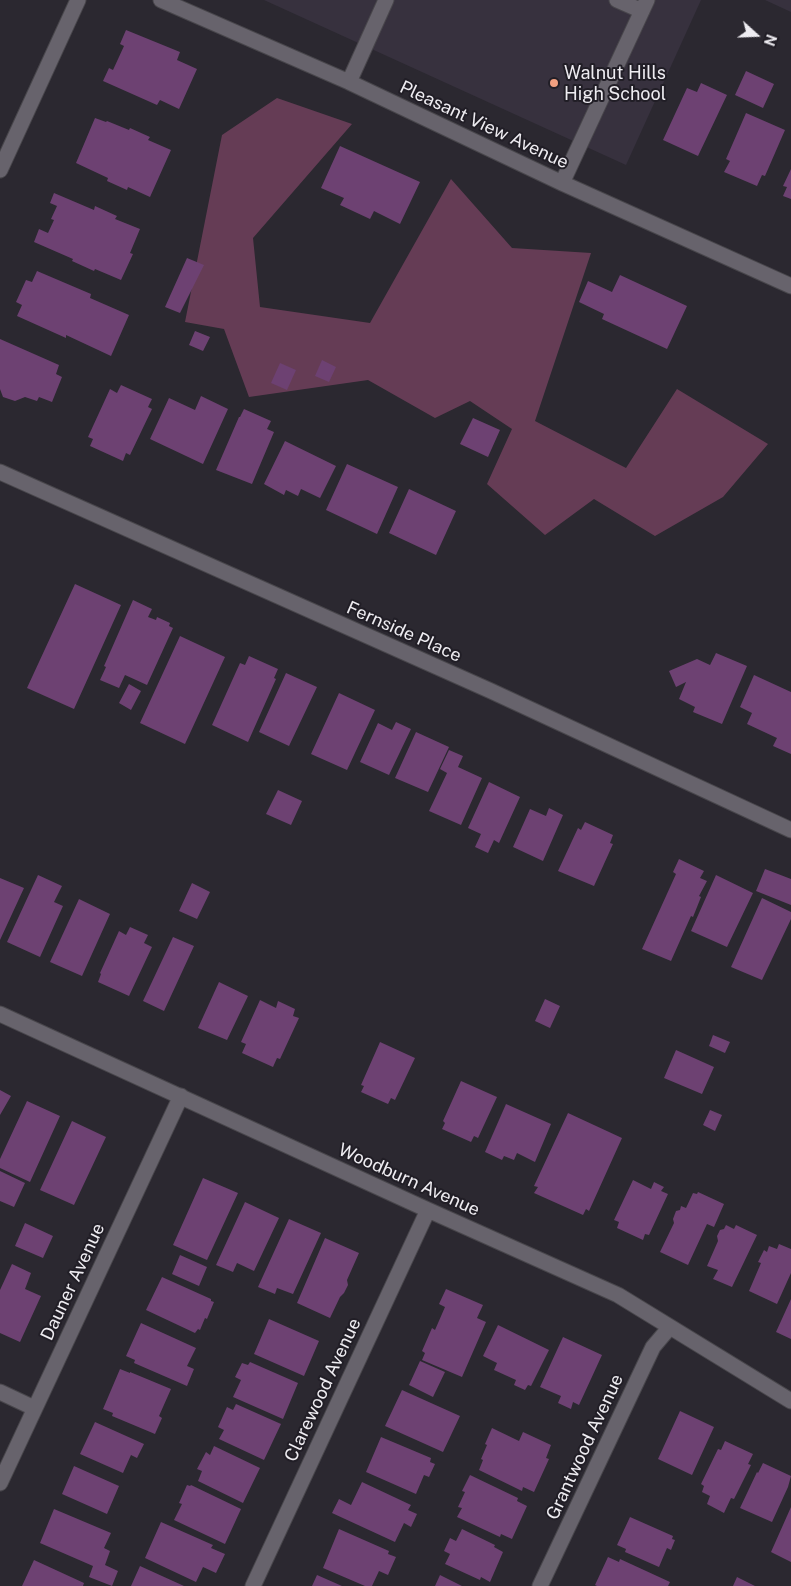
<!DOCTYPE html>
<style>
body{margin:0}
#map{position:relative;width:791px;height:1586px;overflow:hidden;background:#2b2830;font-family:"Public Sans",sans-serif}
canvas{display:block}
.north{position:absolute;left:731px;top:10px;width:50px;height:50px;-webkit-text-stroke:4px #211e26;paint-order:stroke;rotate:110deg;font-size:14px;font-weight:700;line-height:20px;text-align:center;color:#eeecf1}
.north::after{content:'';display:block;margin:auto;width:18px;height:22px;background:#eeecf1;clip-path:polygon(50% 0,100% 100%,50% 72%,0 100%)}
</style>
<div id="map">
<canvas width="791" height="1586"></canvas>
<div class="north">N</div>
</div>
<script>
const c = document.querySelector('canvas').getContext('2d');
c.lineJoin = 'round';
function fill(path, color) { c.fillStyle = color; c.fill(path, 'evenodd'); }
const shape = rows => new Path2D(rows.map(r => 'M' + r).join(''));
function trace(path, color, width, dash) { c.strokeStyle = color; c.lineWidth = width; c.lineCap = dash ? 'butt' : 'round'; c.setLineDash(dash || []); c.stroke(path); }
function drawText(font, color, halo, rows, align = 'center') {
  c.font = font + ' "Public Sans",sans-serif'; c.lineWidth = 4; c.setLineDash([]); c.textBaseline = 'middle'; c.strokeStyle = halo; c.fillStyle = color; for (const [text, x, y, turn = 0] of rows) {
    c.save(); c.translate(x, y); c.rotate((+turn || 0) * Math.PI / 180); c.textAlign = isNaN(turn) ? turn : align; if (halo) c.strokeText(text, 0, 0); c.fillText(text, 0, 0); c.restore();
  }
}
fill(shape([
 [264,0,701,0,626,165],
 [765,0,791,0,791,12]
]), '#37313e');
fill(shape([
 [277,98,352,124,253,238,260,307,370,323,451,179,512,248,591,253,535,421,626,468,677,389,768,444,723,497,655,536,594,499,545,535,487,484,512,429,470,401,435,418,368,380,249,397,224,329,185,322,222,135]
]), '#653c55');
fill(shape([
 [126,30,180,52,177,60,197,69,179,109,160,100,157,105,103,81,109,68,113,70,124,46,120,44],
 [746,71,774,84,763,108,735,95],
 [701,83,727,95,698,156,663,140,687,88,697,92],
 [746,113,785,130,765,176,762,175,757,186,724,172,730,161,726,159],
 [95,118,106,122,107,121,129,130,130,128,150,137,148,140,171,150,150,197,128,187,127,190,107,181,108,178,76,163],
 [340,146,420,182,400,224,374,211,370,219,340,205,344,198,321,188],
 [791,169,791,199,783,196,787,187,783,186],
 [54,193,94,210,95,206,117,216,115,219,140,229,130,253,133,254,121,280,95,269,94,271,72,261,73,259,34,242,39,229,48,233,54,220,51,219,57,206,50,203],
 [187,258,204,265,180,313,165,307],
 [37,271,91,294,90,298,129,315,111,356,66,335,66,338,17,316,22,305,16,302,26,280,32,282],
 [620,275,687,306,667,349,602,319,604,314,579,302,588,281,612,292],
 [195,331,210,337,203,351,189,345],
 [0,339,59,365,56,374,62,377,52,402,39,397,37,401,25,397,15,401,3,397,0,389],
 [322,360,336,367,329,382,315,376],
 [280,363,296,370,287,390,271,383],
 [121,385,152,399,148,407,152,409,130,455,126,453,123,461,90,446,93,439,88,437,110,389,117,393],
 [201,396,228,409,203,464,150,439,169,398,195,410],
 [244,409,271,421,267,429,274,432,252,484,216,470,239,417,240,417],
 [473,418,500,430,488,457,460,444],
 [285,441,336,466,320,498,301,489,298,496,286,490,284,495,264,484],
 [347,464,398,487,377,534,326,510],
 [409,489,456,511,436,555,389,533],
 [75,584,121,605,74,709,27,688],
 [133,600,152,609,148,617,156,620,157,617,170,623,169,626,173,628,147,685,125,675,119,688,100,680,106,667,104,666],
 [180,636,225,657,185,744,140,723],
 [716,653,747,666,722,724,693,712,695,707,679,699,686,682,676,687,669,671,697,659,710,665],
 [249,656,278,669,274,678,276,679,248,742,212,725,240,663,245,665],
 [286,673,317,687,289,746,259,732],
 [754,675,791,692,791,754,773,746,777,738,747,724,752,713,740,707],
 [129,684,141,691,131,710,119,703],
 [339,693,375,710,347,770,311,754],
 [396,722,411,729,389,775,360,762,378,723,392,730],
 [416,732,449,747,428,792,395,778],
 [449,750,463,756,458,767,482,778,461,825,429,811,447,773,440,769],
 [489,782,520,797,499,843,494,840,488,853,475,847,481,834,468,828],
 [278,790,302,801,291,825,266,814],
 [549,808,563,815,543,861,513,847,530,809,546,816],
 [585,822,613,835,610,843,613,844,594,886,558,871,578,828,581,830],
 [679,859,704,871,700,878,707,881,699,896,701,897,693,917,691,916,671,961,642,949,676,874,673,872],
 [765,869,791,879,791,905,756,891],
 [38,875,62,886,54,902,63,906,40,957,7,942],
 [716,875,753,893,727,947,691,931],
 [0,878,24,888,0,940],
 [192,883,210,892,197,919,179,911],
 [762,898,791,912,791,919,762,980,731,967],
 [79,899,110,914,82,976,50,962],
 [130,927,148,935,144,943,152,947,129,996,98,982,101,974,100,973,119,931,126,935],
 [173,937,194,946,164,1011,143,1001],
 [219,982,248,996,227,1040,198,1028],
 [545,999,560,1006,550,1028,535,1021],
 [260,1000,276,1008,278,1001,295,1009,293,1016,299,1018,280,1059,277,1058,273,1067,242,1053,246,1044,241,1042],
 [713,1035,730,1042,725,1053,709,1046],
 [380,1042,415,1058,395,1100,391,1098,388,1104,361,1092,364,1086,361,1085],
 [676,1050,714,1067,702,1094,664,1078],
 [461,1081,497,1097,478,1138,474,1136,471,1142,442,1129,445,1123,443,1121],
 [0,1090,11,1096,0,1115],
 [27,1101,60,1116,30,1182,0,1168,0,1159],
 [506,1104,551,1124,535,1162,517,1153,514,1160,504,1156,502,1160,485,1152],
 [710,1110,722,1115,715,1131,703,1125],
 [568,1113,622,1138,589,1211,586,1209,583,1215,534,1193,538,1187,534,1186],
 [72,1121,106,1137,74,1205,40,1190],
 [0,1171,25,1183,14,1207,0,1201],
 [203,1178,238,1193,207,1260,173,1245],
 [633,1180,651,1189,654,1182,664,1187,661,1191,668,1194,649,1235,645,1234,643,1240,617,1228,619,1222,614,1220],
 [698,1192,724,1204,714,1227,707,1224,688,1265,660,1252,674,1223,673,1219,676,1211,680,1210,681,1206,686,1208,693,1193,697,1194],
 [245,1202,279,1218,254,1271,237,1263,233,1272,216,1265],
 [289,1219,321,1233,293,1294,277,1288,275,1294,258,1287],
 [25,1223,53,1236,43,1258,15,1246],
 [726,1225,734,1229,736,1225,757,1235,732,1287,713,1279,718,1270,707,1266,718,1241,717,1236,720,1230,724,1229],
 [325,1238,359,1253,347,1280,348,1285,344,1293,340,1297,330,1318,297,1303],
 [779,1244,791,1249,791,1273,777,1304,749,1291,761,1263,758,1262,764,1250,767,1252,769,1246,777,1249],
 [180,1255,207,1267,199,1286,172,1274],
 [12,1264,31,1273,25,1289,41,1296,20,1342,0,1333,0,1290],
 [162,1277,211,1299,211,1301,214,1302,207,1319,205,1318,200,1330,198,1329,195,1333,146,1310],
 [446,1289,483,1305,477,1318,486,1322,462,1377,422,1360,425,1353,422,1351,432,1328,435,1330,445,1307,439,1304],
 [791,1299,791,1339,776,1332],
 [269,1319,319,1341,304,1376,254,1354],
 [141,1323,196,1348,187,1366,194,1369,187,1386,134,1363,135,1360,126,1356],
 [498,1325,549,1350,531,1386,528,1385,525,1390,514,1385,516,1380,494,1370,497,1363,483,1356],
 [563,1337,602,1355,579,1405,573,1402,571,1409,558,1403,561,1396,540,1387],
 [420,1361,445,1372,433,1397,409,1385],
 [250,1362,298,1383,283,1419,233,1397,241,1380,235,1377,242,1363,248,1365],
 [120,1369,130,1373,130,1372,171,1389,159,1416,162,1418,155,1434,112,1416,113,1413,103,1409],
 [402,1390,460,1416,443,1452,385,1426],
 [236,1404,281,1424,264,1460,219,1439,224,1430,218,1427,227,1407,233,1410],
 [680,1411,714,1427,692,1475,658,1459],
 [95,1422,144,1444,137,1458,131,1455,123,1473,80,1454],
 [492,1428,519,1441,523,1432,551,1445,546,1458,549,1459,534,1492,523,1487,522,1491,479,1470,483,1460,481,1459,487,1445,485,1444],
 [381,1437,431,1458,430,1462,435,1464,429,1477,424,1475,416,1494,366,1472],
 [725,1441,753,1454,748,1464,751,1465,734,1499,731,1498,724,1513,707,1504,710,1496,702,1492,704,1486,701,1484,718,1449,721,1450],
 [214,1446,260,1468,243,1503,198,1481,202,1471,197,1469,206,1452,210,1455],
 [763,1463,791,1476,788,1487,772,1522,740,1508,757,1472,758,1473],
 [74,1466,119,1486,107,1514,62,1494],
 [470,1475,518,1498,517,1501,527,1506,512,1539,501,1534,500,1537,457,1517,462,1508,458,1507,465,1492,462,1491],
 [362,1482,411,1505,408,1510,417,1514,411,1527,404,1523,395,1542,332,1513,339,1499,351,1505],
 [187,1485,190,1486,191,1485,241,1509,225,1544,174,1520,182,1504,179,1503],
 [791,1507,791,1562,771,1552],
 [54,1509,111,1533,104,1548,110,1551,105,1565,118,1571,112,1586,89,1577,93,1566,40,1543],
 [630,1517,673,1536,672,1539,675,1540,671,1550,667,1548,659,1567,625,1552,626,1549,617,1545],
 [161,1522,213,1545,211,1548,225,1554,216,1573,203,1567,196,1582,145,1558],
 [339,1529,389,1551,388,1554,396,1557,388,1575,379,1571,372,1586,365,1586,323,1568],
 [462,1529,495,1545,494,1547,503,1552,490,1582,481,1577,480,1580,445,1564,450,1554,444,1551,450,1538,456,1541],
 [608,1557,619,1562,620,1559,670,1582,668,1586,597,1586,595,1585],
 [34,1560,84,1583,83,1586,22,1586],
 [140,1566,184,1586,131,1586],
 [317,1575,342,1586,312,1586],
 [440,1575,462,1586,435,1586],
 [737,1577,755,1586,733,1586]
]), '#6d4172');
const minor = shape([
 [161,0,349,82,562,183,791,286],
 [617,0,642,11],
 [349,82,386,0],
 [0,170,78,0],
 [562,183,647,0],
 [0,472,491,691,791,830],
 [0,1014,428,1210,618,1295,791,1401],
 [0,1392,34,1408],
 [0,1483,181,1096],
 [253,1586,428,1210],
 [540,1586,653,1347,670,1327]
]);
trace(minor, '#48464b', 17);
trace(minor, '#67636c', 15);
for (const [x, y, r, color] of [
 [554,83,5,"#f2a081"]
]) { const dot = new Path2D(); dot.arc(x, y, r, 0, 2 * Math.PI); c.fillStyle = color; c.fill(dot); trace(dot, '#211e26', 2); }
drawText('18px', '#eeecf1', '#211e26', [
 ["Walnut Hills",564,73],
 ["High School",564,94]
], 'left');
drawText('18px', '#eeecf1', '#211e26', [
 ["Pleasant View Avenue",484,125,25],
 ["Fernside Place",404,632,24],
 ["Woodburn Avenue",409,1180,24],
 ["Dauner Avenue",73,1282,-65],
 ["Clarewood Avenue",323,1390,-65],
 ["Grantwood Avenue",585,1447,-65]
]);
</script>
